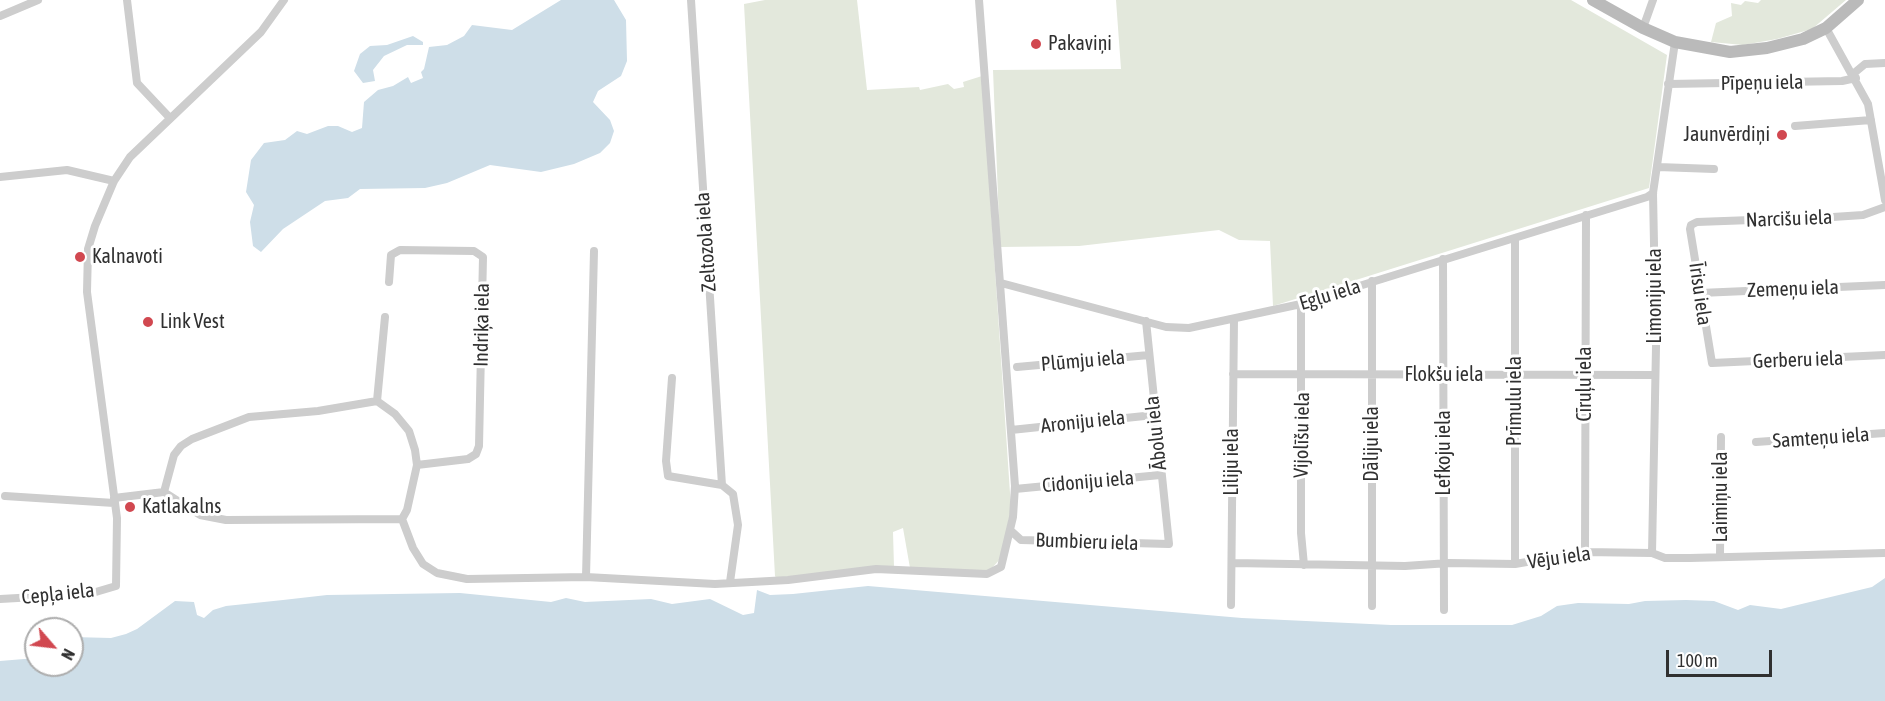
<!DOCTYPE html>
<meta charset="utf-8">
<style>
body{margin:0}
#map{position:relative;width:1885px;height:701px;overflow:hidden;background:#fff;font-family:"Asap Condensed",sans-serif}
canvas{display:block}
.north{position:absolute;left:24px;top:617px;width:60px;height:60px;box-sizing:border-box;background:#fff;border:2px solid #acacac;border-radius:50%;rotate:118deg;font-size:16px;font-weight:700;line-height:24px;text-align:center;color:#303030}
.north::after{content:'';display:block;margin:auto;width:21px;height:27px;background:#d14850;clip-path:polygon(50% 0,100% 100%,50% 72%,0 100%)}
.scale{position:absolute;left:1666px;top:650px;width:106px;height:27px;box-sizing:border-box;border:3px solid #303030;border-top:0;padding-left:8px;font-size:18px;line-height:21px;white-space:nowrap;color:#303030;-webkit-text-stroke:4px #fff;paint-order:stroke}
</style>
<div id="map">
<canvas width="1885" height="701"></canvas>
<div class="north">N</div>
<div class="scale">100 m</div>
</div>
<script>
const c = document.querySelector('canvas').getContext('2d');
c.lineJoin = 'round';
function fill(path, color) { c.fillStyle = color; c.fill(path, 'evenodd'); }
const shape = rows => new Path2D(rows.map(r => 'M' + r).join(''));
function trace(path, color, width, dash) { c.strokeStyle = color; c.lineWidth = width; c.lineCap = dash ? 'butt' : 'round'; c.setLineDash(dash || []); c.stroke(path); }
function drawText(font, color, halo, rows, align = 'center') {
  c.font = font + ' "Asap Condensed",sans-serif'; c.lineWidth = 6; c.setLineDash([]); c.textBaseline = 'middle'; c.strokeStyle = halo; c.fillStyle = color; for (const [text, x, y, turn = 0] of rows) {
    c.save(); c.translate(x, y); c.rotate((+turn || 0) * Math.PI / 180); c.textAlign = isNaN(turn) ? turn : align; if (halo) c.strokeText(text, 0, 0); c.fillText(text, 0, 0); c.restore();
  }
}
fill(shape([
 [765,0,857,0,867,90,919,87,920,90,948,84,954,89,964,87,963,82,982,76,1011,508,1001,558,992,568,983,573,910,568,903,528,893,532,894,567,777,579,775,576,744,4],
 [1116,0,1571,0,1667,55,1649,188,1273,306,1270,241,1239,240,1219,230,1079,246,1000,247,993,70,1121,69],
 [1761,0,1846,0,1812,29,1777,39,1743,45,1711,42,1716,23,1732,16,1731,3,1741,5,1745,1,1758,3]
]), '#e3e8dc');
fill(shape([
 [561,0,614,0,626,20,627,61,621,76,598,91,593,102,610,120,614,131,610,143,600,153,574,164,541,172,490,165,447,183,425,188,360,189,348,198,325,201,283,229,261,252,253,246,250,222,254,205,246,192,251,160,264,143,285,140,297,131,307,134,328,126,338,126,352,132,362,128,364,102,378,90,393,86,408,77,411,83,423,78,421,72,424,69,429,47,447,45,464,36,472,25,512,30],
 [413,36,423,42,423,45,407,45,384,56,373,70,375,81,363,83,354,71,360,54,370,46,387,45],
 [1885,578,1885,701,0,701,0,661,36,658,36,665,72,665,72,637,111,638,126,634,137,629,175,601,194,602,197,615,204,618,213,610,226,606,283,600,327,595,460,593,551,602,566,598,585,602,651,599,672,604,710,599,743,615,754,613,757,590,770,595,793,594,868,586,1242,618,1391,625,1512,625,1541,616,1557,606,1578,603,1629,604,1645,601,1686,600,1714,601,1738,610,1750,605,1781,609,1872,587]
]), '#cedee8');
trace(shape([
 [127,0,137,83,169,117],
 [691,0,722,485],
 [0,16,38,0],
 [1643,28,1653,0],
 [1826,28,1868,104,1885,200],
 [1853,74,1865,64,1885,63],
 [1668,84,1842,81,1856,78],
 [1795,126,1871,120],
 [1658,167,1714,169],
 [0,177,67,170,114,181],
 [1885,207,1863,215,1833,217,1697,222,1691,225,1690,229,1712,363,1885,355],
 [1443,259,1444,610],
 [389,282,391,255,400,250,474,251,483,257,479,446,476,454,468,459,417,465],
 [1001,283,1166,327,1189,328,1301,304,1647,197,1653,193],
 [1700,293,1885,285],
 [1301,304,1301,533,1304,565],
 [1017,367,1149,355],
 [1233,374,1655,375],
 [672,378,666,461,668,476,722,485],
 [377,401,395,414,409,431,415,450,417,465,407,510,402,519],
 [377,401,385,317],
 [1011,430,1154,415],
 [1756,442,1885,433],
 [722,485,733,494,738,525,730,582],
 [1015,489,1160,475],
 [164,492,174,455,181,446,192,439,249,417,318,411,377,401],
 [5,496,114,503],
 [114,498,164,492,200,515,226,520,402,519],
 [402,519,413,548,423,564,437,573,467,579,586,577,715,584,788,580,876,569,987,574,1001,567,1013,517,1015,486,979,0],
 [1010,530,1021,540,1169,544,1146,321],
 [1585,552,1586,215],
 [1652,553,1656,347,1653,193,1675,42],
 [1720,556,1721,437],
 [1233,563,1405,566,1449,563,1515,564,1585,552,1652,553,1665,558,1690,558,1885,553],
 [1515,564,1515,238],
 [586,577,594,251],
 [0,599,89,594,116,586,117,518,87,292,88,249,95,226,114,181,130,157,261,32,284,0],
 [1231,605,1234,319],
 [1372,606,1372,281]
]), '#cdcdcd', 8);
trace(shape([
 [1593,0,1643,28,1675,42,1730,52,1767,48,1803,39,1826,28,1858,0]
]), '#bababa', 12);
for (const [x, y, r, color] of [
 [1036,44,6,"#d14850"],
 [1782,135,6,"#d14850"],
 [80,257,6,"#d14850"],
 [148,322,6,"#d14850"],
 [130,507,6,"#d14850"]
]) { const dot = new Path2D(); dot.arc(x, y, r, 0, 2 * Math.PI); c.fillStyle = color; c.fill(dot); trace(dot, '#fff', 2); }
drawText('20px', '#303030', '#fff', [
 ["Pakaviņi",1048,44],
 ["Jaunvērdiņi",1770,135,"right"],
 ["Kalnavoti",92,257],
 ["Link Vest",160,322],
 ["Katlakalns",142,507]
], 'left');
drawText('20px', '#303030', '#fff', [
 ["Pīpeņu iela",1762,83,-1],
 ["Narcišu iela",1789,219,-2],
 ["Zeltozola iela",706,242,-94],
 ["Zemeņu iela",1793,289,-2],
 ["Īrisu iela",1700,294,82],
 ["Egļu iela",1330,295,-17],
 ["Limoniju iela",1655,296,-90],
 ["Indriķa iela",482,325,-89],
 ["Gerberu iela",1798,360,-2],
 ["Plūmju iela",1083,361,-5],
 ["Flokšu iela",1444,375],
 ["Cīruļu iela",1585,384,-90],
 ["Prīmulu iela",1515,401,-90],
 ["Aroniju iela",1083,422,-6],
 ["Ābolu iela",1156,433,-96],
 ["Vijolīšu iela",1302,435,-89],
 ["Samteņu iela",1821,438,-4],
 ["Dāliju iela",1372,444,-90],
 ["Lefkoju iela",1444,453,-90],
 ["Liliju iela",1232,462,-90],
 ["Cidoniju iela",1088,482,-5],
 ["Laimiņu iela",1721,497,-90],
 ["Bumbieru iela",1087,542,2],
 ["Vēju iela",1559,558,-8],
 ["Cepļa iela",58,594,-6]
]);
</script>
